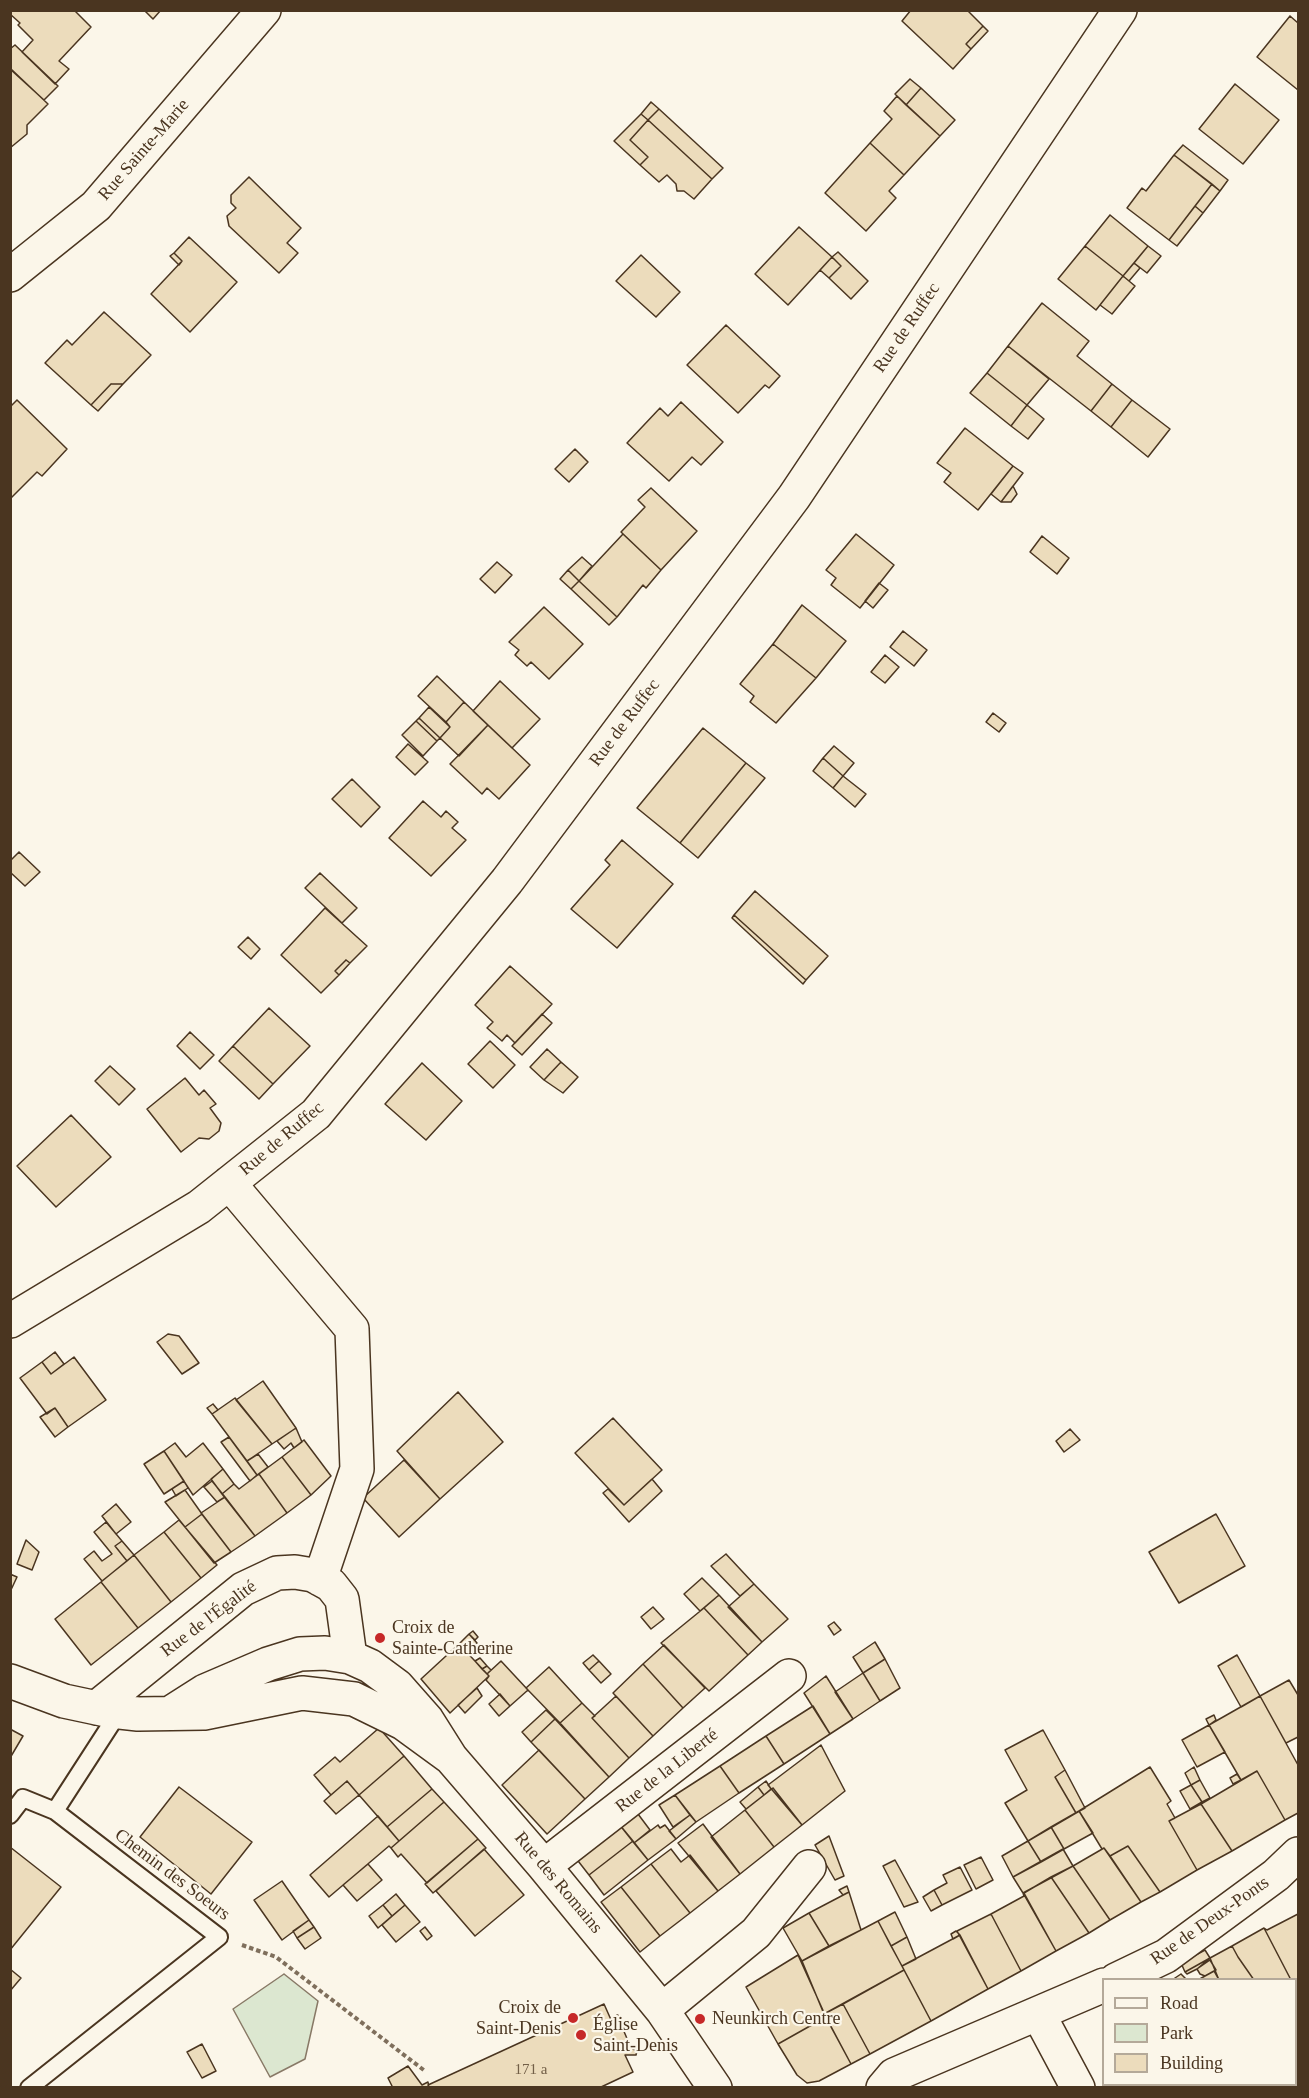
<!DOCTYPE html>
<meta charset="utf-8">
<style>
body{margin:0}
#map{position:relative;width:1309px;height:2098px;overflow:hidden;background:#fbf6e9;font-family:"Times New Roman",serif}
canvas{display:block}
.frame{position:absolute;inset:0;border:12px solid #4a3520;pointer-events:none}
.legend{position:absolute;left:1102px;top:1978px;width:195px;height:108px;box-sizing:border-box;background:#fbf6e9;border:2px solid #b4a999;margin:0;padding:8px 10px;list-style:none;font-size:18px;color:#4a3520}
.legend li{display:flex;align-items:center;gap:12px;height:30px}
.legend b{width:30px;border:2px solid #b4a999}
</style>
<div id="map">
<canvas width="1309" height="2098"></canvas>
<div class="frame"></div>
<ul class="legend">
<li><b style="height:8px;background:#fbf6e9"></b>Road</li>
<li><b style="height:16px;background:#dce7d0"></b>Park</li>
<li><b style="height:16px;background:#ecdcbc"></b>Building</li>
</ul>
</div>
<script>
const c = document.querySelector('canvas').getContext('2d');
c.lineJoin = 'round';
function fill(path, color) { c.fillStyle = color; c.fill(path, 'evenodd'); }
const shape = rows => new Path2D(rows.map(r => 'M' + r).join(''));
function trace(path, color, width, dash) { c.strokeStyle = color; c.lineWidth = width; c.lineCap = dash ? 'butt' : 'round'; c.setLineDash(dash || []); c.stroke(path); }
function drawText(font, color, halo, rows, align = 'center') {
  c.font = font + ' "Times New Roman",serif'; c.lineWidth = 4.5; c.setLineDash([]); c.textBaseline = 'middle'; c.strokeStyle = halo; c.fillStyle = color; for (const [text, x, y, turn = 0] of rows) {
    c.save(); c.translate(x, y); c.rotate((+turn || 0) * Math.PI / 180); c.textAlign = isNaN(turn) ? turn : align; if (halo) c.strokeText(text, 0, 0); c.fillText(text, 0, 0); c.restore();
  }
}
const green = shape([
 [284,1974,318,2001,305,2059,270,2077,233,2009,284,1974]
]);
fill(green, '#dce7d0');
trace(green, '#887966', 1.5);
const building = shape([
 [10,10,74,10,91,27,59,61,69,69,55,84,22,52,33,40,18,25,20,23,10,14,10,10],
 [144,10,161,10,153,19,144,10],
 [911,10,967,10,983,26,966,44,971,49,953,69,902,21,911,10],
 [1290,16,1298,23,1298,90,1257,57,1290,16],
 [983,26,988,31,971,49,966,44,983,26],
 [15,45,58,86,44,100,10,69,10,49,15,45],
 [11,69,48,104,27,125,27,134,10,148,11,69],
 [910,79,921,88,906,105,895,94,910,79],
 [1235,84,1279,120,1243,164,1199,129,1235,84],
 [921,88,955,120,940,136,906,105,921,88],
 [897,96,940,136,904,175,870,143,892,119,884,111,897,96],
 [651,102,659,109,648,120,641,114,651,102],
 [659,109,723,168,712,179,648,120,659,109],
 [641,114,648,120,630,140,648,157,640,165,614,141,641,114],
 [648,120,712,179,694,199,684,191,677,191,676,184,667,175,659,182,640,165,648,157,630,140,648,120],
 [870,143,904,175,889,191,896,198,866,231,825,193,870,143],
 [1183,145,1228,180,1220,191,1174,155,1183,145],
 [1174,155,1212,184,1169,240,1127,208,1142,188,1146,191,1174,155],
 [249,177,301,228,287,243,298,253,279,273,229,226,227,216,236,208,231,203,231,195,249,177],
 [1212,184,1220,191,1203,213,1195,206,1212,184],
 [1195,206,1203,213,1177,246,1169,240,1195,206],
 [1110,215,1148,246,1123,276,1085,246,1110,215],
 [799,227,832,257,788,305,755,274,799,227],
 [189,237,237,282,190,332,151,294,182,261,174,253,189,237],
 [1085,246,1123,276,1096,310,1058,279,1085,246],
 [1148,246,1161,256,1147,273,1134,263,1148,246],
 [838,252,868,281,851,299,829,278,841,266,832,257,838,252],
 [174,253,182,261,179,265,170,256,174,253],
 [641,255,680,292,656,317,616,281,641,255],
 [832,257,841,266,829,278,820,270,832,257],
 [1134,263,1140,268,1129,281,1123,276,1134,263],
 [1123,276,1135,286,1112,314,1100,305,1123,276],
 [1042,303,1089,341,1077,356,1112,384,1091,411,1008,346,1042,303],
 [104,312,151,355,123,384,111,384,91,405,45,363,67,340,72,345,104,312],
 [726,325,780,376,769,388,765,385,738,413,687,365,726,325],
 [1008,346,1049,379,1027,405,987,373,1008,346],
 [987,373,1027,405,1011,426,970,393,987,373],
 [111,384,123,384,98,411,91,405,111,384],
 [1112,384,1132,400,1111,427,1091,411,1112,384],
 [17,400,67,449,42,476,37,472,10,499,10,407,17,400],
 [1132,400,1170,429,1148,457,1111,427,1132,400],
 [681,402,723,442,701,465,692,457,669,481,627,443,660,408,668,416,681,402],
 [1027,405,1044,419,1028,439,1011,426,1027,405],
 [965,428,1013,466,978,510,944,482,951,473,937,463,965,428],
 [575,449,588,462,569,482,555,469,575,449],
 [1013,466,1023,473,1001,502,991,494,1013,466],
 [1013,486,1017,494,1011,502,1001,502,1013,486],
 [651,488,697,531,661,570,621,532,645,507,638,500,651,488],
 [623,534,661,570,646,588,643,585,617,617,579,581,623,534],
 [856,534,894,565,860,608,831,585,836,578,826,570,856,534],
 [1042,536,1069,558,1057,574,1030,552,1042,536],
 [582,557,592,566,579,581,568,570,582,557],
 [497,562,512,575,495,593,480,579,497,562],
 [568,570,579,581,571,589,560,579,568,570],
 [579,581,617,617,609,625,571,589,579,581],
 [879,583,888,590,873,608,865,601,879,583],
 [802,605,846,641,816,678,773,644,802,605],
 [544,607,583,644,549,679,531,662,527,666,515,655,519,650,509,642,544,607],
 [903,631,927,650,914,666,890,647,903,631],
 [773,644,816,678,776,723,750,702,754,696,740,684,773,644],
 [885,655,899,667,885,683,871,672,885,655],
 [437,676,464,702,446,722,418,696,437,676],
 [500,681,540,719,512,748,473,711,500,681],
 [464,702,488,725,459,756,440,738,450,727,446,722,464,702],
 [429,707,450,727,440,738,419,718,429,707],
 [993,713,1006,723,999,732,986,722,993,713],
 [419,718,440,738,437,741,416,721,419,718],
 [416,721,437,741,423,756,402,735,416,721],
 [488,725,530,765,499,799,487,788,482,794,450,764,488,725],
 [703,728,746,763,680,843,637,808,703,728],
 [408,744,428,762,415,775,396,757,408,744],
 [834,746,854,763,843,776,823,758,834,746],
 [823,758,843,776,833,788,813,771,823,758],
 [746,763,765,778,698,858,680,843,746,763],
 [843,776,866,794,855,807,833,788,843,776],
 [352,779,380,807,361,827,332,799,352,779],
 [423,801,441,817,446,811,458,822,452,828,466,840,431,876,389,838,423,801],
 [622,840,673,884,617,948,571,909,610,865,605,860,622,840],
 [19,852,40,872,25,886,10,872,10,861,19,852],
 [320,873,357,908,342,923,305,888,320,873],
 [755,891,828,956,806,980,734,915,755,891],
 [325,908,367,946,350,963,346,960,335,971,339,975,321,993,281,955,325,908],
 [734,915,806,980,803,984,732,918,734,915],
 [248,937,260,949,251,959,238,947,248,937],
 [346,960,350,963,339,975,335,971,346,960],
 [510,966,552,1004,515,1043,507,1035,502,1041,487,1028,493,1022,475,1005,510,966],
 [269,1008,310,1046,273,1084,233,1046,269,1008],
 [542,1014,552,1023,522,1055,512,1046,542,1014],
 [190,1032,214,1055,200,1069,177,1046,190,1032],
 [490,1041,515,1065,493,1088,468,1064,490,1041],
 [233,1046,273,1084,259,1099,219,1061,233,1046],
 [547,1049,561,1062,544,1080,530,1067,547,1049],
 [561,1062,578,1077,563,1093,544,1080,561,1062],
 [422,1063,462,1101,426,1140,385,1104,422,1063],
 [110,1066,135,1089,119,1105,95,1081,110,1066],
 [185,1078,199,1095,204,1090,216,1104,210,1108,221,1123,219,1131,209,1139,199,1138,181,1152,147,1109,185,1078],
 [71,1115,111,1157,56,1207,17,1166,71,1115],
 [168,1334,179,1336,199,1363,182,1374,157,1342,168,1334],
 [55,1352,64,1364,51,1374,42,1362,55,1352],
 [74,1357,106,1400,68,1427,55,1408,47,1414,20,1378,42,1362,51,1374,74,1357],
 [263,1381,296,1428,272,1444,236,1400,263,1381],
 [458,1392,503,1442,440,1499,397,1451,458,1392],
 [235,1398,272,1444,247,1461,212,1414,235,1398],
 [213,1404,218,1410,212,1414,207,1408,213,1404],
 [55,1408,68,1427,55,1437,40,1417,55,1408],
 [613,1418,662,1470,624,1505,575,1453,613,1418],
 [296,1428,302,1442,294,1448,291,1443,284,1449,277,1441,296,1428],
 [1070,1429,1080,1440,1064,1452,1056,1441,1070,1429],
 [229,1437,257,1475,250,1481,221,1442,229,1437],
 [304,1440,331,1476,311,1495,282,1457,304,1440],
 [175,1443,186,1457,203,1443,223,1469,193,1495,164,1451,175,1443],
 [164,1451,184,1481,164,1494,144,1464,164,1451],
 [258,1454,268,1467,257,1475,247,1461,258,1454],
 [282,1457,311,1495,287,1513,259,1474,282,1457],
 [404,1460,440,1499,399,1537,363,1498,404,1460],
 [223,1469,234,1484,222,1494,211,1479,223,1469],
 [259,1474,287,1513,255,1536,222,1494,234,1484,239,1489,259,1474],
 [652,1479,662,1491,629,1522,603,1493,608,1489,624,1505,652,1479],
 [184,1481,188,1488,176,1496,172,1489,184,1481],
 [212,1481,225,1497,217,1502,204,1487,212,1481],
 [185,1490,202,1514,185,1527,165,1502,185,1490],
 [225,1497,255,1536,231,1552,201,1513,225,1497],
 [116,1504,131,1522,116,1534,102,1516,116,1504],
 [202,1514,231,1552,214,1563,185,1527,202,1514],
 [1216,1514,1245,1566,1179,1603,1149,1552,1216,1514],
 [179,1520,217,1565,201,1578,164,1532,179,1520],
 [106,1522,122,1541,115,1546,127,1561,102,1581,84,1559,94,1551,102,1561,112,1554,94,1532,106,1522],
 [164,1532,201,1578,171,1602,134,1555,164,1532],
 [26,1540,39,1552,32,1570,17,1564,26,1540],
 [122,1541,134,1555,127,1561,115,1546,122,1541],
 [726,1554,754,1584,740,1596,711,1566,726,1554],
 [134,1555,171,1602,138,1628,101,1582,134,1555],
 [10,1574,17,1577,10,1592,10,1574],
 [702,1578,719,1595,700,1611,684,1594,702,1578],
 [101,1582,138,1628,91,1665,55,1619,101,1582],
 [754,1584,788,1619,762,1642,728,1607,754,1584],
 [719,1595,762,1642,748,1655,704,1608,719,1595],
 [653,1607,664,1619,651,1629,641,1617,653,1607],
 [704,1608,748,1655,709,1691,661,1643,704,1608],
 [834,1622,841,1630,834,1635,828,1626,834,1622],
 [473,1631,478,1637,475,1640,469,1634,473,1631],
 [469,1634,477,1643,467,1652,459,1644,469,1634],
 [875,1642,885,1659,863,1673,853,1657,875,1642],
 [459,1644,489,1676,450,1713,421,1679,459,1644],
 [664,1645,705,1688,683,1708,643,1664,664,1645],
 [593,1655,599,1661,589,1670,583,1663,593,1655],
 [1237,1655,1260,1696,1241,1707,1218,1666,1237,1655],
 [480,1658,487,1666,482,1669,475,1661,480,1658],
 [885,1659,900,1688,880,1701,863,1673,885,1659],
 [501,1661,528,1690,510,1706,486,1680,489,1676,487,1674,501,1661],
 [599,1661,611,1674,601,1683,589,1670,599,1661],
 [643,1664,683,1708,653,1736,613,1693,643,1664],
 [487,1666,491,1670,487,1674,482,1669,487,1666],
 [549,1667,582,1703,560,1723,526,1688,549,1667],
 [863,1673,880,1701,853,1719,835,1692,863,1673],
 [826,1676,853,1719,830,1734,804,1693,826,1676],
 [1289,1680,1298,1695,1298,1737,1286,1743,1260,1696,1289,1680],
 [477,1688,482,1696,465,1713,458,1705,477,1688],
 [500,1694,510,1706,499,1716,489,1704,500,1694],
 [616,1696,653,1736,629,1758,592,1718,616,1696],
 [1260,1696,1298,1765,1298,1813,1285,1820,1257,1771,1241,1780,1209,1725,1260,1696],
 [582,1703,595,1716,592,1718,629,1758,609,1777,560,1723,582,1703],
 [813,1706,830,1734,784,1764,766,1736,813,1706],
 [546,1710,555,1719,531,1742,522,1732,546,1710],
 [1214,1715,1216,1720,1209,1725,1206,1719,1214,1715],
 [555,1719,609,1777,585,1799,531,1742,555,1719],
 [1209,1725,1225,1752,1197,1767,1182,1740,1209,1725],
 [379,1728,404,1756,359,1795,347,1781,331,1795,314,1775,335,1757,340,1762,379,1728],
 [10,1729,23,1736,10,1758,10,1729],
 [1043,1730,1065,1770,1055,1777,1076,1813,1028,1841,1005,1803,1027,1790,1005,1750,1043,1730],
 [766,1736,784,1764,739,1793,720,1766,766,1736],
 [821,1745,845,1791,802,1825,768,1785,821,1745],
 [539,1750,585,1799,547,1834,502,1785,539,1750],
 [404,1756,432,1789,387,1827,359,1795,404,1756],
 [720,1766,739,1793,696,1822,675,1795,720,1766],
 [1150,1767,1171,1801,1167,1804,1175,1818,1169,1821,1197,1870,1160,1892,1128,1846,1110,1856,1104,1848,1102,1849,1079,1811,1150,1767],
 [1194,1767,1200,1780,1191,1785,1185,1773,1194,1767],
 [1065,1770,1085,1808,1076,1813,1055,1777,1065,1770],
 [1257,1771,1285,1820,1232,1851,1201,1804,1257,1771],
 [1237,1774,1241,1780,1233,1784,1230,1778,1237,1774],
 [1200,1780,1210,1798,1202,1802,1191,1785,1200,1780],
 [347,1781,359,1795,336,1814,324,1801,347,1781],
 [766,1781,771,1789,764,1795,758,1787,766,1781],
 [1191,1785,1202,1802,1190,1809,1180,1791,1191,1785],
 [179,1787,252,1842,211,1894,140,1837,179,1787],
 [758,1787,764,1795,746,1809,740,1802,758,1787],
 [773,1788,802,1825,774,1847,745,1810,773,1788],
 [432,1789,444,1802,399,1841,387,1827,432,1789],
 [675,1795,690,1815,673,1827,659,1805,675,1795],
 [444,1802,478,1839,427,1883,401,1854,398,1857,391,1848,444,1802],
 [1201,1804,1232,1851,1197,1870,1169,1821,1201,1804],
 [635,1810,650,1830,634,1843,619,1824,635,1810],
 [745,1810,774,1847,740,1874,711,1837,745,1810],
 [1079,1811,1093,1833,1064,1849,1051,1827,1079,1811],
 [690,1815,696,1822,676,1839,669,1831,690,1815],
 [378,1816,399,1841,391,1848,389,1846,329,1897,310,1875,378,1816],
 [619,1824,633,1841,589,1875,575,1857,619,1824],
 [703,1824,740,1874,718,1891,678,1843,703,1824],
 [658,1825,660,1828,665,1825,676,1839,648,1860,634,1843,658,1825],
 [1051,1827,1064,1849,1041,1862,1028,1841,1051,1827],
 [829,1836,844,1876,835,1880,815,1845,829,1836],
 [478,1839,486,1848,433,1893,425,1884,478,1839],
 [633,1841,648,1860,604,1895,589,1875,633,1841],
 [1028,1841,1041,1862,1013,1877,1002,1856,1028,1841],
 [1128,1846,1160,1892,1141,1902,1110,1856,1128,1846],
 [10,1847,61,1887,10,1950,10,1847],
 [1104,1848,1141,1902,1110,1920,1073,1866,1104,1848],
 [484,1849,524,1895,475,1936,436,1891,484,1849],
 [671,1849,681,1862,690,1855,718,1891,690,1913,651,1864,671,1849],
 [1063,1849,1073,1866,1023,1893,1013,1877,1063,1849],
 [981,1857,993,1880,976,1889,964,1865,981,1857],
 [895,1860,918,1902,904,1907,883,1866,895,1860],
 [368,1864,382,1880,357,1901,343,1885,368,1864],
 [651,1864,690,1913,660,1936,621,1887,651,1864],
 [1073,1866,1110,1920,1089,1933,1051,1877,1073,1866],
 [960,1867,972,1890,942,1905,934,1890,947,1883,943,1875,960,1867],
 [1051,1877,1089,1933,1056,1951,1024,1893,1051,1877],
 [282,1881,309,1920,282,1940,254,1900,282,1881],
 [847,1886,849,1892,843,1895,839,1890,847,1886],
 [621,1887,660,1936,640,1952,601,1902,621,1887],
 [934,1890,942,1905,931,1911,923,1897,934,1890],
 [849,1892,861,1930,829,1946,809,1913,849,1892],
 [1023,1893,1056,1951,1021,1971,991,1914,1024,1896,1023,1893],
 [396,1894,405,1905,392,1916,383,1905,396,1894],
 [383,1905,392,1916,378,1928,369,1916,383,1905],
 [405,1905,420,1922,396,1942,382,1925,405,1905],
 [895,1912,907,1937,891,1946,878,1921,895,1912],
 [809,1913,829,1946,802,1961,783,1928,809,1913],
 [991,1914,1021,1971,988,1989,957,1931,991,1914],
 [1298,1914,1298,1994,1296,1980,1291,1980,1264,1928,1267,1930,1298,1914],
 [309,1920,314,1927,297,1938,293,1931,309,1920],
 [878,1921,904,1970,824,2014,802,1961,878,1921],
 [314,1927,321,1938,305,1949,297,1938,314,1927],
 [425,1927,432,1936,427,1940,420,1931,425,1927],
 [1264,1928,1291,1980,1254,1980,1238,1957,1232,1946,1264,1928],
 [956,1931,960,1935,953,1939,951,1934,956,1931],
 [960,1935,988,1989,931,2021,902,1966,960,1935],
 [907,1937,916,1959,902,1966,891,1946,907,1937],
 [1232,1946,1238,1957,1254,1980,1219,1980,1210,1958,1232,1946],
 [1205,1950,1210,1958,1185,1972,1181,1963,1205,1950],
 [798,1955,826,2017,778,2044,746,1987,798,1955],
 [1210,1958,1197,1969,1187,1974,1185,1972,1210,1958],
 [1210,1960,1216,1970,1205,1976,1200,1974,1197,1969,1210,1960],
 [10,1969,21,1978,10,1991,10,1969],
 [904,1970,931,2021,870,2054,843,2004,904,1970],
 [1214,1971,1219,1980,1198,1980,1205,1976,1214,1971],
 [1181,1974,1187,1980,1172,1980,1181,1974],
 [604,2004,612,2022,617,2015,622,2017,620,2022,631,2048,637,2051,636,2055,625,2055,633,2072,599,2088,429,2088,428,2085,604,2004],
 [843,2004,870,2054,851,2064,824,2014,843,2004],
 [826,2017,851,2064,819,2081,807,2083,797,2075,778,2044,826,2017],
 [202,2044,216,2071,202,2078,187,2052,202,2044],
 [1298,2059,1298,2088,1297,2088,1296,2061,1298,2059],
 [408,2066,422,2085,428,2082,429,2088,393,2088,388,2078,408,2066],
 [1249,2084,1295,2084,1297,2088,1243,2088,1249,2084]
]);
fill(building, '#ecdcbc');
trace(building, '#4a3520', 1.5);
const lane = shape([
 [10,1815,23,1798,55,1811],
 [29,2088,219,1937,55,1811,119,1712]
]);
const street = shape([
 [10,275,96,206,264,10],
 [229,1183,352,1329,357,1469,320,1579],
 [10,1321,199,1207,316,1114,507,881,794,497,1120,10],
 [10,1681,64,1701,111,1711,138,1714,204,1713,302,1693,354,1699,403,1723,451,1758,427,1720,397,1686,370,1666,350,1657,325,1653,300,1654,268,1664,205,1691,172,1712],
 [96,1708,243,1589,277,1573,295,1572,313,1575,331,1585,342,1599,350,1657],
 [451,1758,544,1866,662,2010,715,2088],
 [544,1866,789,1676],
 [1116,1980,1166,1956,1276,1875,1298,1854],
 [662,2010,756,1933,809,1867],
 [1039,2015,1078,2088],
 [883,2088,894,2075,1104,1985]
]);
const primary = shape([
 [1296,2035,1298,2034],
 [1129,2088,1142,2084],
 [1175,2088,1179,2084]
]);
trace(lane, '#4a3520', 20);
trace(street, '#4a3520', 36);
trace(primary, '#4a3520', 36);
trace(shape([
 [242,1945,276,1957,425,2071]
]), '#7f6f5c', 4, [4.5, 3]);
trace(lane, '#fbf6e9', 16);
trace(street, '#fbf6e9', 33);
trace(primary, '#fbf6e9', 33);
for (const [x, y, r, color] of [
 [380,1638,6,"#c62828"],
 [573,2018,6,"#c62828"],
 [700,2019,6,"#c62828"],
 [581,2035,6,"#c62828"]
]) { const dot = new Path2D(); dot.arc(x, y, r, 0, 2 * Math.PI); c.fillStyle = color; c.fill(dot); trace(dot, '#fbf6e9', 2); }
drawText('15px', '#725f47', null, [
 ["171 a",531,2070]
]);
drawText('18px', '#4a3520', '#fbf6e9', [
 ["Rue Sainte-Marie",144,150,-49],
 ["Rue de Ruffec",907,328,-56],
 ["Rue de Ruffec",625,723,-53],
 ["Rue de Ruffec",282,1139,-40],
 ["Rue de l'Égalité",209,1619,-37],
 ["Rue de la Liberté",667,1771,-38],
 ["Chemin des Soeurs",172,1875,37],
 ["Rue des Romains",558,1883,50],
 ["Rue de Deux-Ponts",1210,1921,-35]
]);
drawText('18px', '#4a3520', '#fbf6e9', [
 ["Croix de",392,1628],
 ["Sainte-Catherine",392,1649],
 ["Croix de",561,2008,"right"],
 ["Saint-Denis",561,2029,"right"],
 ["Neunkirch Centre",712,2019],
 ["Église",593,2025],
 ["Saint-Denis",593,2046]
], 'left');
</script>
